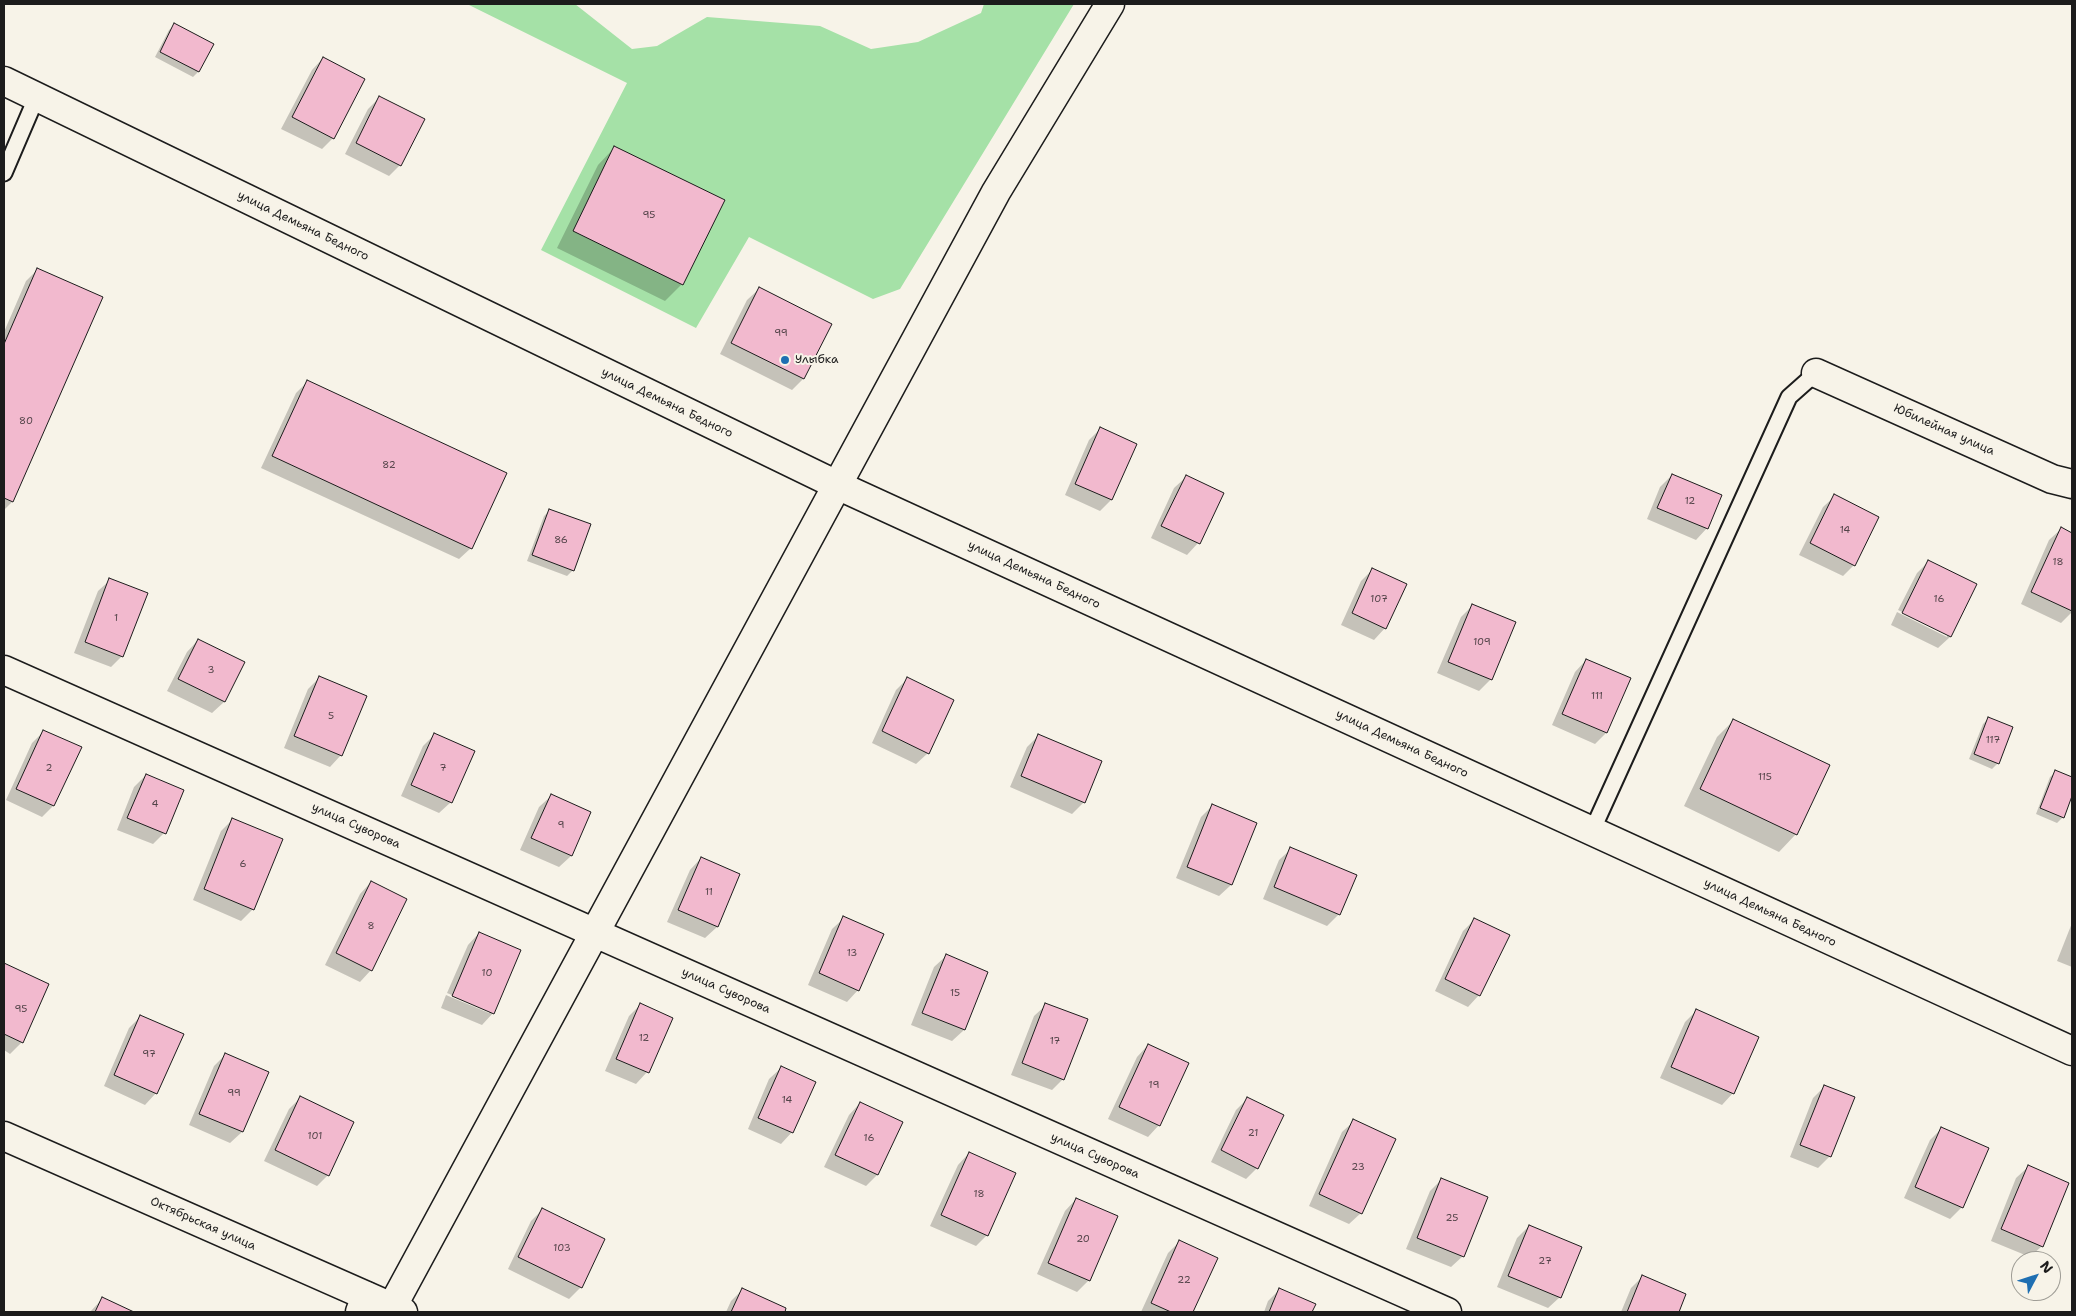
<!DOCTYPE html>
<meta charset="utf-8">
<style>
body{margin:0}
#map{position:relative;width:2076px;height:1316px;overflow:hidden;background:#f7f3e8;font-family:"Shantell Sans",sans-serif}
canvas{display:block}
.frame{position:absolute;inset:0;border:5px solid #1c1c1c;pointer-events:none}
.north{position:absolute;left:2011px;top:1251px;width:50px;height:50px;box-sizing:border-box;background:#f7f3e8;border:1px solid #9f9d96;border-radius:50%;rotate:50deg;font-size:14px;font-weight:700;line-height:20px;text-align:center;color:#1c1c1c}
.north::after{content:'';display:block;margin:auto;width:18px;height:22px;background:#1f6fb2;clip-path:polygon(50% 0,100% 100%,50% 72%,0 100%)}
</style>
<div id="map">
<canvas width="2076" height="1316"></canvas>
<div class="frame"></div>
<div class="north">N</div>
</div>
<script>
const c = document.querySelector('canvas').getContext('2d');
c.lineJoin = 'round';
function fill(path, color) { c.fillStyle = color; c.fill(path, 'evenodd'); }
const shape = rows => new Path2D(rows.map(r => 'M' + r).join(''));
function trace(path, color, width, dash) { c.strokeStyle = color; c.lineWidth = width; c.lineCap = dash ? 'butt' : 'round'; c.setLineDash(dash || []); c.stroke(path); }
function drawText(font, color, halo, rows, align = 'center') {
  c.font = font + ' "Shantell Sans",sans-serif'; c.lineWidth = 4; c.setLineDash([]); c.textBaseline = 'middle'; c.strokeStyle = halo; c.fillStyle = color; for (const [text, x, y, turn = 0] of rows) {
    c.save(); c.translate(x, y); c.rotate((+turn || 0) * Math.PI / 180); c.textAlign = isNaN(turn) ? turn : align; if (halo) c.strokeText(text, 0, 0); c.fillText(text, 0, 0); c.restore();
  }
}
fill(shape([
 [467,4,575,4,632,49,657,46,707,17,820,26,871,49,918,42,981,13,984,4,1074,4,900,289,873,299,749,237,696,328,541,250,627,83]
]), '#a5e1a7');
fill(shape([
 [175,25,212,44,198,72,193,77,155,57,169,30],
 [323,58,333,138,322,149,281,129,312,70],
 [379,98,400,165,389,176,345,154,368,109],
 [615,147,682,284,665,301,557,248,598,165],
 [38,269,101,297,12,502,4,510,4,332,26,281],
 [759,289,830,325,803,379,792,390,720,354,747,300],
 [307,382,471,548,459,559,261,468,296,393],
 [1100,429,1111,500,1100,511,1065,495,1089,440],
 [1672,475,1707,528,1696,540,1647,519,1660,487],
 [1186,477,1198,543,1187,555,1151,538,1174,488],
 [1835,496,1854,565,1843,576,1799,555,1823,507],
 [549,511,573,570,567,576,527,561,544,516],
 [2061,529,2072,534,2072,612,2061,623,2021,604,2049,540],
 [1928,562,1975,585,1950,637,1938,648,1891,625,1897,612,1947,637,1947,634,1898,610,1917,573],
 [1372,570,1385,628,1374,640,1341,625,1361,581],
 [110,580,122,656,111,667,74,653,98,591],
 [1473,605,1491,679,1479,691,1437,673,1461,617],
 [198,640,243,662,224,702,212,713,167,691,187,652],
 [1586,660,1606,733,1595,744,1552,725,1575,672],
 [320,677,341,755,330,767,284,748,308,689],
 [907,679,928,753,916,764,872,743,896,690],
 [1989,718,1998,763,1992,769,1969,759,1983,724],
 [1734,720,1796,834,1779,852,1684,806,1717,737],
 [44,731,53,806,42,817,6,800,32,743],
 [435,734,451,802,439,813,401,796,423,746],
 [1039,735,1084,802,1072,814,1010,787,1027,747],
 [2056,772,2072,778,2072,793,2063,817,2057,823,2036,814,2050,777],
 [146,775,164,833,153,844,117,830,134,787],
 [551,796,589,813,571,856,559,867,520,850,539,807],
 [1212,806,1255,823,1231,885,1219,896,1176,878,1201,817],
 [232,820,253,909,241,921,193,900,221,831],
 [1291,849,1339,914,1327,926,1263,899,1279,860],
 [701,858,739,875,717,927,705,938,667,922,690,870],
 [371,882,371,970,360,982,325,965,360,894],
 [844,918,858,990,847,1002,808,985,832,929],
 [1475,919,1479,995,1468,1007,1435,991,1463,931],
 [2072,923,2072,967,2057,961],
 [479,933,493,1013,482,1025,441,1008,446,995,489,1013,489,1011,447,993,468,945],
 [946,956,986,973,964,1030,952,1041,911,1025,934,967],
 [4,965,48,985,22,1042,10,1054,4,1050],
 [640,1005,647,1072,636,1084,605,1071,629,1016],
 [1046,1005,1063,1079,1052,1090,1011,1075,1034,1016],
 [1696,1011,1733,1093,1722,1105,1660,1078,1685,1022],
 [141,1016,156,1093,145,1105,104,1086,129,1028],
 [1148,1045,1159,1125,1148,1137,1108,1119,1137,1057],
 [225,1055,267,1072,242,1132,230,1143,189,1125,214,1066],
 [781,1068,792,1132,781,1144,748,1129,769,1079],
 [1824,1087,1830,1156,1818,1168,1790,1157,1813,1098],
 [300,1098,328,1175,317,1186,264,1161,289,1109],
 [1247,1099,1257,1168,1246,1179,1211,1162,1236,1110],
 [860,1103,901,1122,877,1175,866,1186,824,1167,849,1115],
 [1354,1121,1361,1213,1349,1224,1309,1206,1342,1132],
 [1942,1128,1962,1207,1950,1219,1904,1198,1930,1140],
 [969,1153,987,1235,976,1246,930,1226,958,1165],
 [2028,1167,2042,1246,2030,1257,1991,1241,2016,1178],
 [1441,1180,1463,1256,1451,1267,1406,1249,1430,1191],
 [1076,1199,1116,1216,1088,1281,1077,1292,1037,1274,1065,1211],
 [542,1210,581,1287,569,1299,508,1269,531,1221],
 [1529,1226,1560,1297,1548,1308,1497,1287,1517,1238],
 [1180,1241,1217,1258,1192,1312,1141,1312,1168,1253],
 [1642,1277,1685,1294,1678,1312,1621,1312,1631,1288],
 [742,1290,785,1309,783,1312,726,1312,731,1301],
 [1279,1290,1314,1305,1311,1312,1264,1312,1268,1301],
 [103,1298,132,1312,90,1312]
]), '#0003');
const building = shape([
 [174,23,214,44,199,72,160,52,174,23],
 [323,57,365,79,334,139,292,117,323,57],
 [379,96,425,119,401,166,356,143,379,96],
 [614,146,725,200,683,285,573,231,614,146],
 [37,268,103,297,13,502,4,498,4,344,37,268],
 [759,287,832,324,804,379,731,343,759,287],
 [307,380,507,473,472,549,272,456,307,380],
 [1100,427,1137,444,1112,500,1075,484,1100,427],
 [1672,474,1722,495,1708,529,1657,508,1672,474],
 [1186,475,1224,493,1200,544,1161,526,1186,475],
 [1834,494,1879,517,1855,566,1810,543,1834,494],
 [549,509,591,524,574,571,532,555,549,509],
 [2061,527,2072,533,2072,611,2031,592,2061,527],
 [1928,560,1977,584,1951,637,1902,613,1928,560],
 [1372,568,1407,584,1386,629,1352,613,1372,568],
 [109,578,148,593,123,657,85,642,109,578],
 [1472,604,1516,622,1492,680,1448,662,1472,604],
 [198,639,245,662,225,702,178,679,198,639],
 [1586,659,1631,678,1607,733,1562,714,1586,659],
 [319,676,367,696,342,756,294,736,319,676],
 [907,677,954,700,929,754,882,731,907,677],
 [1988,717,2013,727,1999,764,1974,754,1988,717],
 [1733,719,1830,765,1797,835,1700,789,1733,719],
 [43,730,82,747,54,806,16,789,43,730],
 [434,733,475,751,452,803,411,785,434,733],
 [1038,734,1102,761,1085,803,1021,776,1038,734],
 [2055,770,2072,777,2072,796,2064,818,2040,808,2055,770],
 [146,774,184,790,166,834,127,818,146,774],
 [551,794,591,812,572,856,531,838,551,794],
 [1212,804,1257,823,1232,885,1187,867,1212,804],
 [232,818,283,839,254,910,204,889,232,818],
 [1290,847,1357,875,1340,915,1274,887,1290,847],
 [701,857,740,874,718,927,678,910,701,857],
 [371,881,407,899,372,971,336,953,371,881],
 [843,916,884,934,859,991,819,973,843,916],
 [1474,918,1510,935,1480,996,1445,979,1474,918],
 [479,932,521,950,494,1014,452,996,479,932],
 [946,954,988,972,965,1030,922,1013,946,954],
 [4,963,49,984,23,1043,4,1034,4,963],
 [640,1003,673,1018,649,1073,616,1059,640,1003],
 [1045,1003,1088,1019,1064,1080,1022,1063,1045,1003],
 [1696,1009,1759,1037,1734,1094,1671,1067,1696,1009],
 [140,1015,184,1034,157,1094,114,1075,140,1015],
 [1148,1044,1189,1063,1160,1126,1119,1107,1148,1044],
 [225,1053,269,1072,243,1132,199,1114,225,1053],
 [781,1066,816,1082,793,1133,758,1118,781,1066],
 [1824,1085,1855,1097,1831,1157,1800,1145,1824,1085],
 [300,1096,354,1122,329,1176,275,1150,300,1096],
 [1247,1097,1284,1115,1258,1169,1221,1150,1247,1097],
 [860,1102,903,1122,878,1175,835,1155,860,1102],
 [1353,1119,1396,1139,1362,1214,1319,1194,1353,1119],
 [1941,1127,1989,1148,1963,1208,1915,1187,1941,1127],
 [969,1152,1016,1173,988,1236,941,1215,969,1152],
 [2028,1165,2069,1183,2043,1247,2001,1229,2028,1165],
 [1441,1178,1488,1197,1464,1257,1417,1238,1441,1178],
 [1076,1198,1118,1216,1090,1281,1048,1263,1076,1198],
 [542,1208,605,1239,582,1288,518,1257,542,1208],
 [1529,1225,1582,1247,1561,1298,1508,1276,1529,1225],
 [1179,1240,1218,1258,1193,1312,1171,1312,1151,1303,1179,1240],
 [1642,1275,1686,1294,1679,1312,1627,1312,1642,1275],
 [742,1288,786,1308,785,1312,731,1312,742,1288],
 [1279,1288,1316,1304,1312,1312,1269,1312,1279,1288],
 [102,1297,134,1312,95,1312,102,1297]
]);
fill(building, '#f2b9ce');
trace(building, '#1c1c1c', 1);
const service = shape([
 [4,173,37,96],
 [1592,831,1789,397,1816,373]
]);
const minor = shape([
 [4,81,837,485,2072,1051],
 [1816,373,2052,479,2072,484],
 [4,670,1447,1312],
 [392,1307,996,192,1110,4],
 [360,1312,366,1296]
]);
const tertiary = shape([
 [4,1136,403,1312]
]);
trace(service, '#1c1c1c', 19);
trace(minor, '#1c1c1c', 31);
trace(tertiary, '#1c1c1c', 31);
trace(service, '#f7f3e8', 15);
trace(minor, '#f7f3e8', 28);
trace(tertiary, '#f7f3e8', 28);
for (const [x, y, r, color] of [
 [785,360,5,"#1f6fb2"]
]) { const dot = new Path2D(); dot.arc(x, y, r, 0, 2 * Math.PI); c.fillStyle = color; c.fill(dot); trace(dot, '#f7f3e8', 2); }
drawText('10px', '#524348', null, [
 ["95",649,215],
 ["99",781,333],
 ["80",26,421],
 ["82",389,465],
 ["12",1690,501],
 ["14",1845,530],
 ["86",561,540],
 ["18",2058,562],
 ["107",1379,599],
 ["16",1939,599],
 ["1",116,618],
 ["109",1482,642],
 ["3",211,670],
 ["111",1597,696],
 ["5",331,716],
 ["117",1993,740],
 ["2",49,768],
 ["7",443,768],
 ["115",1765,777],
 ["4",155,804],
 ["9",561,825],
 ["6",243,864],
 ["11",709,892],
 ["8",371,926],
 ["13",852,953],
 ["10",487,973],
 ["15",955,993],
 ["95",21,1009],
 ["12",644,1038],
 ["17",1055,1041],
 ["97",149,1054],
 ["19",1154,1085],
 ["99",234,1093],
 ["14",787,1100],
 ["21",1253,1133],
 ["101",315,1136],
 ["16",869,1138],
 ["23",1358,1167],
 ["18",979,1194],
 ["25",1452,1218],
 ["20",1083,1239],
 ["103",562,1248],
 ["27",1545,1261],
 ["22",1184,1280]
]);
drawText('12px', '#1c1c1c', '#f7f3e8', [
 ["улица Демьяна Бедного",303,226,26],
 ["улица Демьяна Бедного",667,403,26],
 ["Юбилейная улица",1944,430,24],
 ["улица Демьяна Бедного",1034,575,25],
 ["улица Демьяна Бедного",1402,744,25],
 ["улица Суворова",356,826,24],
 ["улица Демьяна Бедного",1770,913,25],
 ["улица Суворова",726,991,24],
 ["улица Суворова",1095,1156,24],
 ["Октябрьская улица",203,1224,24]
]);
drawText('12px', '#1c1c1c', '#f7f3e8', [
 ["Улыбка",795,360]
], 'left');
</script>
